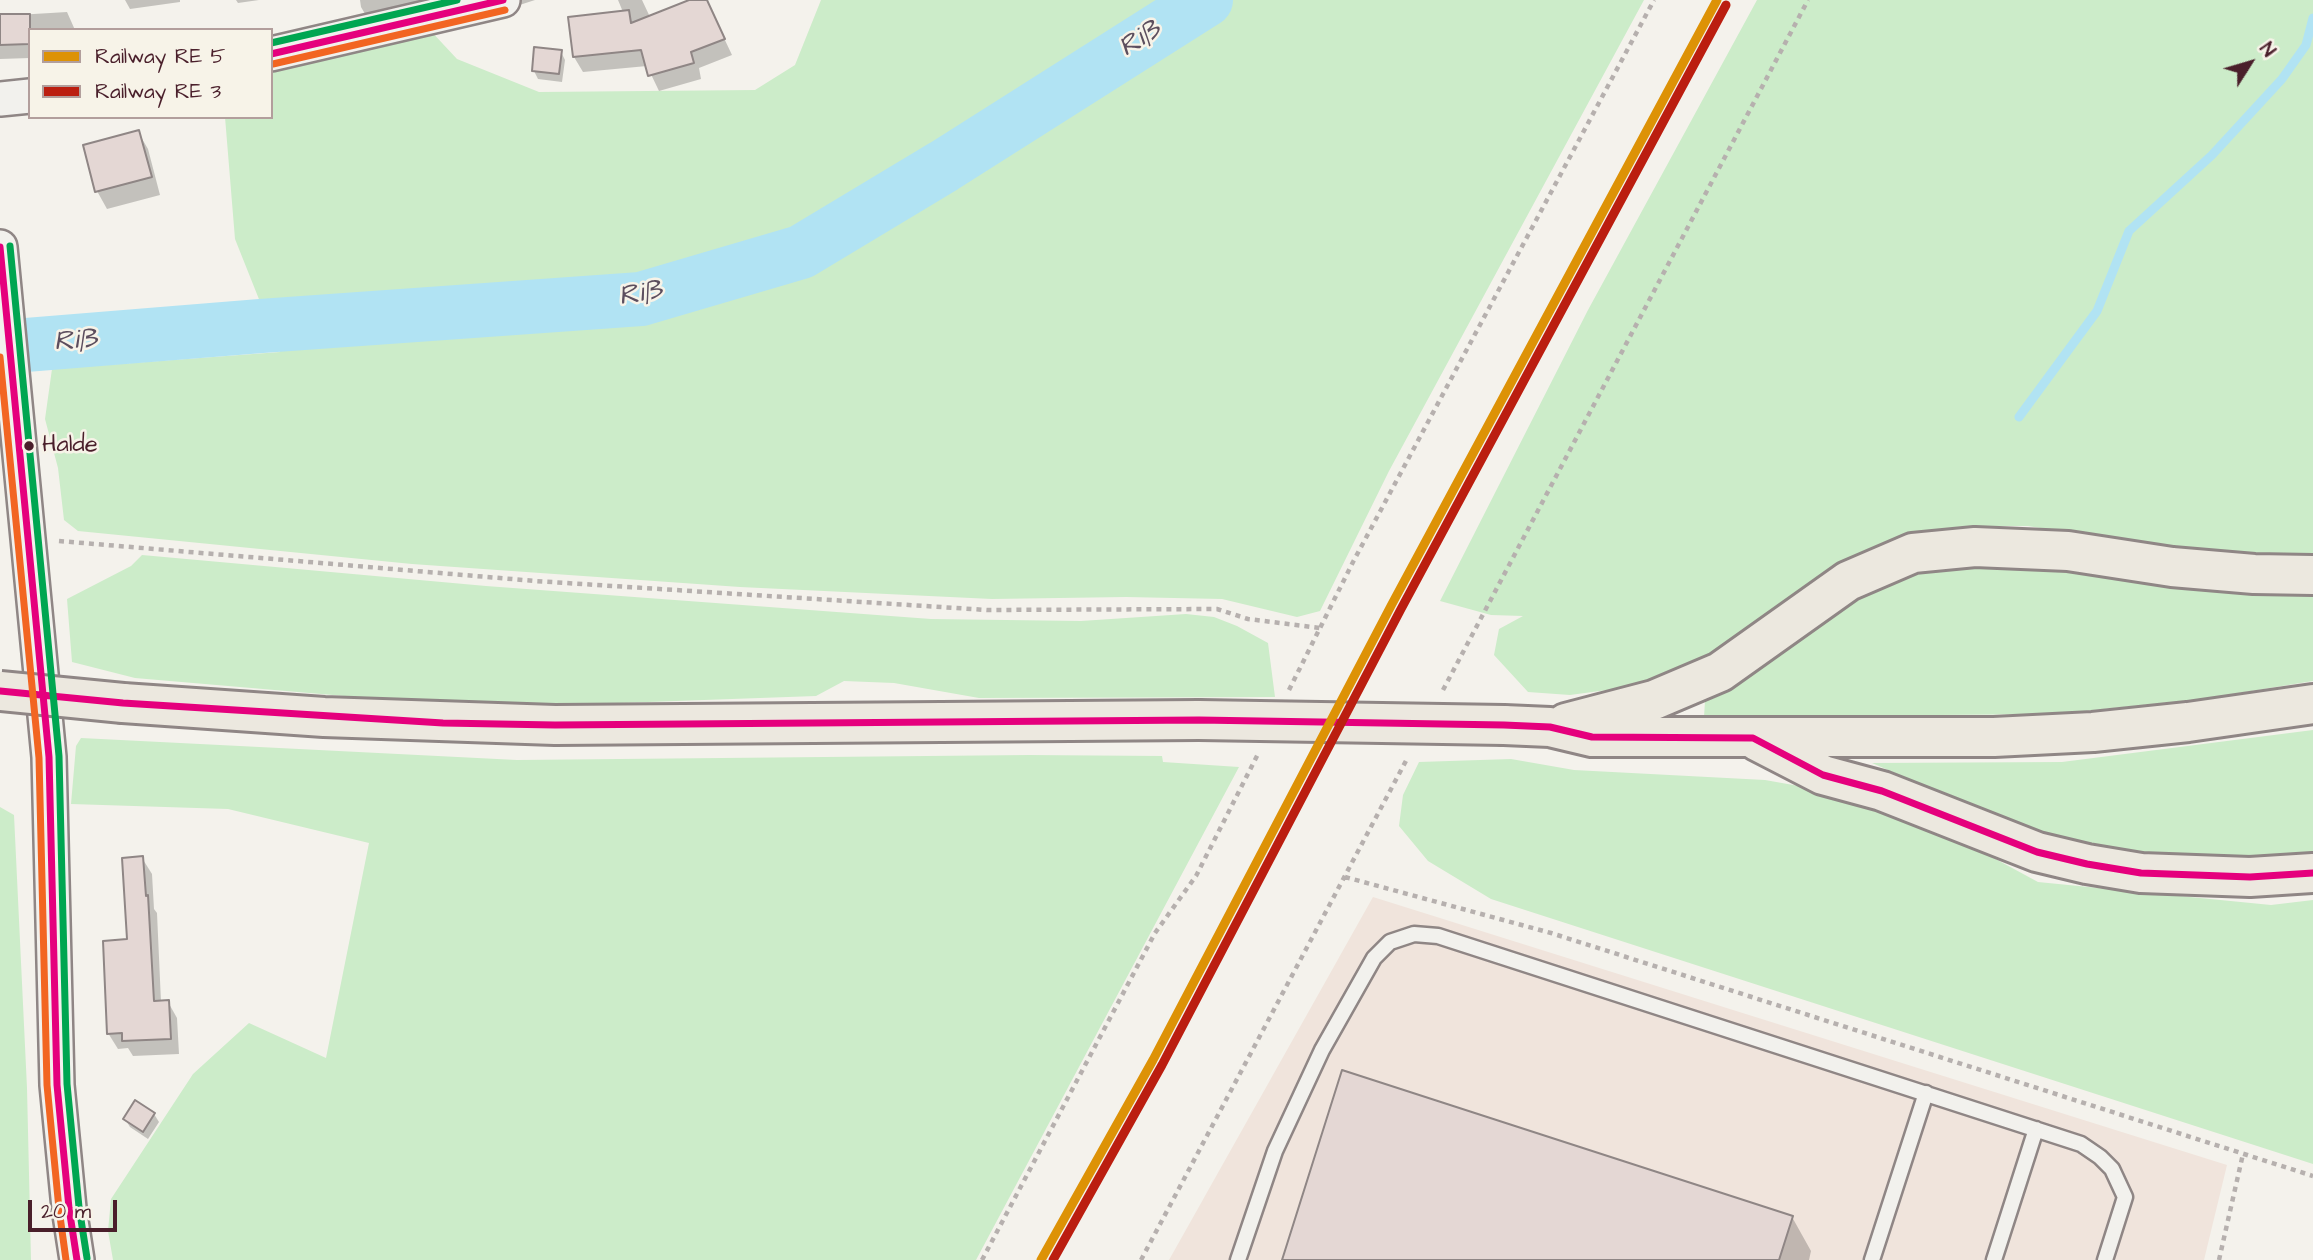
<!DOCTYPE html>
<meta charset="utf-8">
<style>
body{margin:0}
#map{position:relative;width:2313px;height:1260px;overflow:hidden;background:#f4f2ec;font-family:"Architects Daughter",sans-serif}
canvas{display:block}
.legend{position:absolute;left:28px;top:28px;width:245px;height:91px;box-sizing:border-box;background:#f7f3e8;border:2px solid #b29e9c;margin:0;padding:9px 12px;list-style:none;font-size:21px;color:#4a1f2b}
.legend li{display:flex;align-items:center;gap:14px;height:35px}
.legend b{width:35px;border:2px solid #b29e9c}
.north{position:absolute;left:2215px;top:28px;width:70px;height:70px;-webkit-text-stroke:5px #f7f3e8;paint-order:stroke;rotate:53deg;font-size:19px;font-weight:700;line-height:28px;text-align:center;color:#4a1f2b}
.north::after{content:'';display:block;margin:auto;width:24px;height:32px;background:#4a1f2b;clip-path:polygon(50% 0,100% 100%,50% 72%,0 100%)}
.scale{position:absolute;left:28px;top:1200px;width:89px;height:32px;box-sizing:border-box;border:4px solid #4a1f2b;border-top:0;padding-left:9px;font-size:21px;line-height:24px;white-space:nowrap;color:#4a1f2b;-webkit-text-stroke:5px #f7f3e8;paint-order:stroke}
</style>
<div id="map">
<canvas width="2313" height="1260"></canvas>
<ul class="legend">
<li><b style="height:9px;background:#dd9206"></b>Railway RE 5</li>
<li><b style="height:9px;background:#bb1e10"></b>Railway RE 3</li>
</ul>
<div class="north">N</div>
<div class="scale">20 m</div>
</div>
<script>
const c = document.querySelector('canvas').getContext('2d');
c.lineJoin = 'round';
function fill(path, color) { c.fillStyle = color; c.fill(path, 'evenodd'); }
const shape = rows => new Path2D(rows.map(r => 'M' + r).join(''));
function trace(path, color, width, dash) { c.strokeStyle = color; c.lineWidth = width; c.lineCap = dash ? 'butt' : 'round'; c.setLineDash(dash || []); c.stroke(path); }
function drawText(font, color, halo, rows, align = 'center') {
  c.font = font + ' "Architects Daughter",sans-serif'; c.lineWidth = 5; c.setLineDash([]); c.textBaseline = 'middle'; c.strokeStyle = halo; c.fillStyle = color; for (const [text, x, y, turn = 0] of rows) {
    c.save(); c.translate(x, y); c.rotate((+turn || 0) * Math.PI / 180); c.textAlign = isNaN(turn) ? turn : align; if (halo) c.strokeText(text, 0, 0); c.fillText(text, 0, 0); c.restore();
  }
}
fill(shape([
 [1373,897,2227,1165,2204,1260,1169,1260]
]), '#f0e4dc');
fill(shape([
 [821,0,1644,0,1389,471,1320,611,1297,617,1222,599,1126,597,992,599,740,587,412,564,78,531,64,520,58,468,45,419,52,369,280,352,235,239,225,117,271,117,271,71,429,29,457,59,539,92,755,90,795,65],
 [1757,0,2313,0,2313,562,2245,557,2101,538,2028,526,1986,526,1941,532,1885,546,1851,558,1804,587,1756,628,1673,676,1622,688,1570,695,1528,692,1494,655,1499,629,1523,616,1491,615,1440,601,1588,310],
 [142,555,486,586,931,619,1081,621,1186,614,1214,617,1237,626,1268,643,1275,697,979,698,894,683,844,681,816,696,536,706,356,697,135,678,72,662,67,599,131,566],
 [1987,560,2139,581,2313,594,2313,681,2202,699,2055,714,1704,717,1705,701,1773,654,1837,606,1891,578,1935,565],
 [2313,730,2313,854,2225,863,2102,853,2007,822,1872,763,2062,762],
 [81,738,517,760,1029,755,1162,756,1163,762,1239,767,976,1260,113,1260,108,1231,111,1199,193,1074,249,1023,326,1058,369,843,228,809,71,804,76,746],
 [1511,759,1574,770,1765,780,1844,794,1942,830,2038,882,2271,905,2313,900,2313,1164,1491,899,1428,861,1399,826,1403,795,1419,762],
 [0,807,14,815,27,1088,31,1260,0,1260]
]), '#ccecc9');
fill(shape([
 [125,0,180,0,180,2,130,9],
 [236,0,259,0,238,3],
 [360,0,535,0,498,12,378,36,361,7],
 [618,0,642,0,650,17,694,0,706,0,732,55,699,68,701,79,659,91,647,66,583,72,574,57,623,12],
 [67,12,75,30,30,30,30,58,0,59,0,16],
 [561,52,565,60,562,82,538,79,534,71],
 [138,132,148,149,160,195,107,209,97,191,85,146],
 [142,858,152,874,154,909,157,913,161,1002,168,1002,177,1018,179,1054,133,1056,128,1048,118,1049,108,1033,128,941],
 [154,1114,159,1122,148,1139,130,1127,125,1119],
 [1792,1217,1811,1251,1809,1260,1283,1260]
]), '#0003');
trace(shape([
 [2019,417,2097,311,2129,231,2212,155,2282,79,2306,45,2313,18]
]), '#b1e3f3', 9);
trace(shape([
 [0,347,261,326,641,299,801,252,944,166,1206,0]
]), '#b1e3f3', 54);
const building = shape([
 [689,0,707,0,725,39,691,52,694,63,648,76,641,50,573,57,568,17,629,10,631,23,689,0],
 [0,14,30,14,30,44,0,45,0,14],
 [534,47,562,50,559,74,532,71,534,47],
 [139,130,152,177,95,192,83,145,139,130],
 [143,856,146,896,148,895,154,1001,169,1000,171,1039,122,1041,122,1033,107,1034,103,941,127,939,122,858,143,856],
 [1342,1070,1793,1216,1779,1260,1282,1260,1342,1070],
 [135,1100,155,1113,143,1132,123,1119,135,1100]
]);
fill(building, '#e4d7d4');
trace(building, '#8f8685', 2);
const service = shape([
 [1238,1260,1275,1151,1322,1050,1374,958,1390,942,1414,934,1438,936,2081,1144,2100,1157,2112,1169,2125,1197,2105,1260],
 [1872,1260,1926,1093],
 [1994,1260,2036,1129]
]);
const tertiary = shape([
 [271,54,503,0],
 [0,99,30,96],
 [0,247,49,757,57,1085,69,1208,77,1260]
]);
const trunk = shape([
 [123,703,324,717,555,725,1199,720],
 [1566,723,1654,700,1720,672,1848,581,1913,553,1975,547,2068,551,2172,567,2254,574,2313,575],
 [1504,725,1550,727,1592,737,1994,737,2093,732,2188,722,2313,704],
 [1757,741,1823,775,1882,791,2037,852,2087,864,2141,873,2250,877,2313,873]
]);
trace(service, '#8f8685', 19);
trace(tertiary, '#8f8685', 38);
trace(trunk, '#8f8685', 44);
trace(shape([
 [59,541,535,581,987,610,1217,609,1248,619,1320,628],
 [1289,690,1353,562,1654,0],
 [1443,690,1808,0],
 [1345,877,1551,933,2313,1176],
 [982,1260,1155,933,1196,876,1258,754],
 [1141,1260,1408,757],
 [2219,1260,2243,1154]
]), '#b6b0ae', 4.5, [5, 5]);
trace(service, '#f2f1ed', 14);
trace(tertiary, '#f2f1ed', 33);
trace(trunk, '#ece8df', 38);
const trunkBridge = shape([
 [0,691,123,703],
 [1199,720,1504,725]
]);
trace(trunkBridge, '#8f8685', 44, []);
trace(trunkBridge, '#ece8df', 38);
trace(shape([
 [271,54,503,0],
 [0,247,49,757,57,1085,69,1208,77,1260],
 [0,691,123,703,443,723,555,725,1199,720,1504,725,1550,727,1592,737,1753,738,1823,775,1882,791,2037,852,2087,864,2141,873,2250,877,2313,873]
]), '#e5007d', 7);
trace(shape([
 [273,64,505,10],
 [0,357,39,758,47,1085,59,1209,66,1260]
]), '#f26522', 7);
trace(shape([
 [271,43,457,0],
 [10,246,59,756,67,1084,79,1207,87,1258]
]), '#00a651', 7);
trace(shape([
 [1041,1260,1153,1060,1392,604,1717,0]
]), '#dd9206', 9);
trace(shape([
 [1053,1260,1162,1065,1401,609,1726,5]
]), '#bb1e10', 9);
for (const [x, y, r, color] of [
 [29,446,6,"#4a1f2b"]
]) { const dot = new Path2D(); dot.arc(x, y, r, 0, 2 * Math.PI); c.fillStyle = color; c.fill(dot); trace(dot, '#f7f3e8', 2.5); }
drawText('24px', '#4a1f2b', '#f7f3e8', [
 ["Halde",42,446]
], 'left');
drawText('italic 28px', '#5c4e5e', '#f7f3e8', [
 ["Riß",1141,40,-32],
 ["Riß",641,295,-10],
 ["Riß",76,342,-4]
]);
</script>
